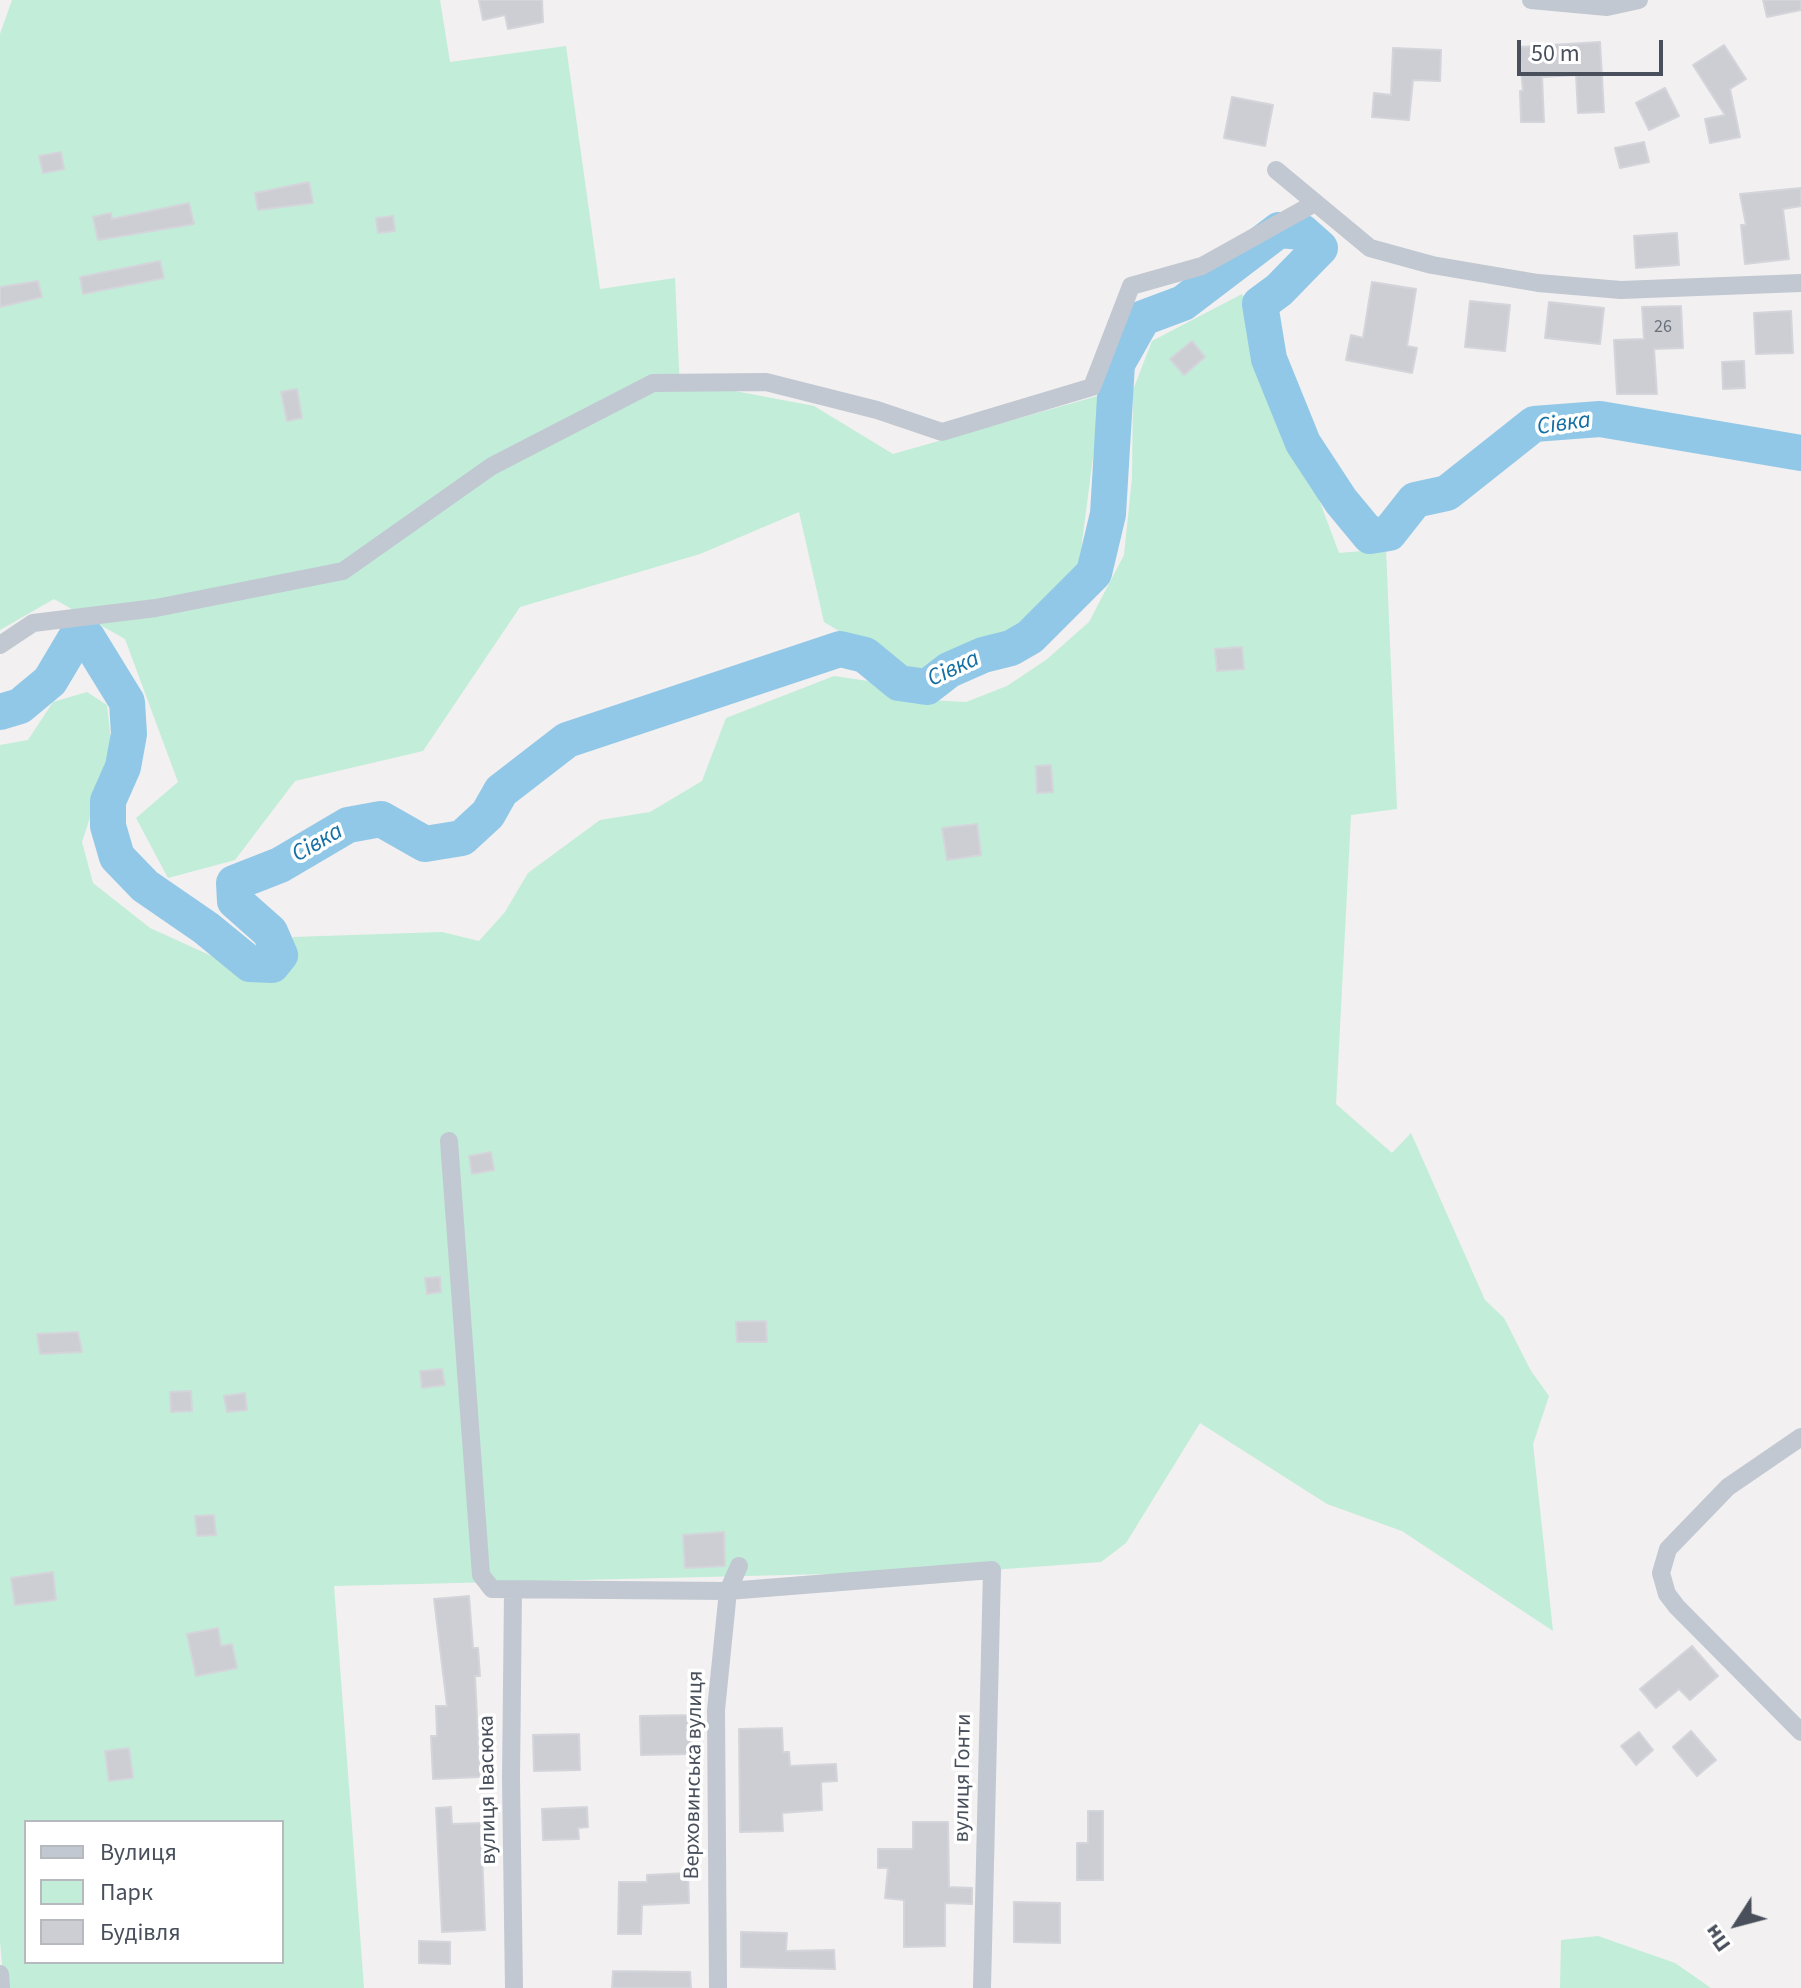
<!DOCTYPE html>
<meta charset="utf-8">
<style>
body{margin:0}
#map{position:relative;width:1801px;height:1988px;overflow:hidden;background:#f2f0f0;font-family:"Source Sans 3",sans-serif}
canvas{display:block}
.legend{position:absolute;left:24px;top:1820px;width:260px;height:144px;box-sizing:border-box;background:#fff;border:2px solid #b6b9be;margin:0;padding:10px 14px;list-style:none;font-size:24px;color:#49505c}
.legend li{display:flex;align-items:center;gap:16px;height:40px}
.legend b{width:40px;border:2px solid #b6b9be}
.north{position:absolute;left:1697px;top:1884px;width:80px;height:80px;-webkit-text-stroke:6px #fff;paint-order:stroke;rotate:234deg;font-size:22px;font-weight:700;line-height:32px;text-align:center;color:#49505c}
.north::after{content:'';display:block;margin:auto;width:28px;height:36px;background:#49505c;clip-path:polygon(50% 0,100% 100%,50% 72%,0 100%)}
.scale{position:absolute;left:1517px;top:40px;width:146px;height:36px;box-sizing:border-box;border:4px solid #49505c;border-top:0;padding-left:10px;font-size:24px;line-height:28px;white-space:nowrap;color:#49505c;-webkit-text-stroke:6px #fff;paint-order:stroke}
</style>
<div id="map">
<canvas width="1801" height="1988"></canvas>
<ul class="legend">
<li><b style="height:10px;background:#c1c8d1"></b>Вулиця</li>
<li><b style="height:22px;background:#c1edd9"></b>Парк</li>
<li><b style="height:22px;background:#cdced4"></b>Будівля</li>
</ul>
<div class="north">Пн</div>
<div class="scale">50 m</div>
</div>
<script>
const c = document.querySelector('canvas').getContext('2d');
c.lineJoin = 'round';
function fill(path, color) { c.fillStyle = color; c.fill(path, 'evenodd'); }
const shape = rows => new Path2D(rows.map(r => 'M' + r).join(''));
function trace(path, color, width, dash) { c.strokeStyle = color; c.lineWidth = width; c.lineCap = dash ? 'butt' : 'round'; c.setLineDash(dash || []); c.stroke(path); }
function drawText(font, color, halo, rows, align = 'center') {
  c.font = font + ' "Source Sans 3",sans-serif'; c.lineWidth = 7; c.setLineDash([]); c.textBaseline = 'middle'; c.strokeStyle = halo; c.fillStyle = color; for (const [text, x, y, turn = 0] of rows) {
    c.save(); c.translate(x, y); c.rotate((+turn || 0) * Math.PI / 180); c.textAlign = isNaN(turn) ? turn : align; if (halo) c.strokeText(text, 0, 0); c.fillText(text, 0, 0); c.restore();
  }
}
fill(shape([
 [12,0,440,0,450,62,566,46,600,289,675,278,680,391,735,391,814,406,893,454,1101,395,1078,573,1004,639,913,675,824,622,799,512,700,554,520,607,423,751,295,781,235,860,168,878,136,818,178,782,125,639,54,599,0,630,0,34],
 [1242,294,1339,553,1386,549,1397,809,1351,815,1336,1104,1392,1153,1411,1133,1485,1300,1504,1318,1531,1371,1549,1396,1533,1444,1553,1631,1402,1531,1327,1504,1200,1423,1126,1543,1101,1562,992,1570,334,1586,364,1988,4,1988,0,1941,0,745,28,740,53,702,87,692,107,705,112,750,82,842,93,883,150,928,260,978,286,972,293,937,442,932,479,941,505,912,528,873,600,820,650,812,702,781,726,718,834,676,868,681,911,699,966,702,1007,686,1046,660,1089,622,1124,555,1132,478,1133,390,1152,341],
 [26,1822,282,1822,282,1962,26,1962],
 [1598,1936,1675,1963,1711,1988,1560,1988,1561,1940]
]), '#c1edd9');
trace(shape([
 [0,712,20,706,50,681,75,639,87,637,127,702,129,734,123,767,108,801,108,826,117,857,145,886,206,928,250,964,272,965,280,955,270,932,235,901,234,883,280,865,348,825,381,819,425,844,462,838,488,814,501,791,567,740,840,649,865,655,899,683,927,687,949,670,983,655,1011,648,1030,637,1094,573,1108,514,1117,364,1143,318,1183,303,1279,230,1302,232,1320,248,1279,290,1260,304,1269,359,1303,443,1341,501,1370,536,1389,533,1415,500,1447,493,1534,424,1600,419,1801,453]
]), '#91c8e7', 36);
const building = shape([
 [479,0,542,0,543,22,508,29,505,15,483,20,479,0],
 [1763,0,1801,0,1801,10,1767,17,1763,0],
 [1600,42,1604,112,1578,113,1576,75,1542,77,1544,122,1521,122,1520,91,1523,91,1519,47,1600,42],
 [1724,45,1746,79,1730,89,1740,137,1710,143,1705,119,1725,115,1693,65,1724,45],
 [1393,48,1441,50,1440,81,1413,80,1409,120,1372,117,1374,93,1391,95,1393,48],
 [1665,88,1679,116,1649,130,1636,103,1665,88],
 [1232,97,1273,105,1265,146,1224,138,1232,97],
 [1644,142,1649,162,1620,168,1615,148,1644,142],
 [61,152,64,169,43,173,39,156,61,152],
 [309,182,313,203,258,210,255,193,309,182],
 [1801,188,1801,206,1783,209,1789,259,1745,264,1741,225,1746,225,1740,194,1801,188],
 [189,203,194,224,98,240,93,217,111,213,112,219,189,203],
 [393,216,395,231,378,233,376,218,393,216],
 [1677,233,1679,265,1636,268,1634,236,1677,233],
 [160,261,164,278,83,294,80,277,160,261],
 [38,281,42,297,0,307,0,287,38,281],
 [1372,282,1416,289,1407,346,1417,348,1412,373,1346,360,1351,335,1363,338,1372,282],
 [1470,301,1510,305,1505,351,1465,347,1470,301],
 [1549,302,1604,308,1600,344,1545,338,1549,302],
 [1681,306,1683,348,1654,349,1657,394,1617,394,1614,340,1644,339,1642,307,1681,306],
 [1791,311,1793,353,1756,354,1754,313,1791,311],
 [1192,341,1205,357,1184,375,1170,359,1192,341],
 [1744,361,1745,388,1723,389,1722,362,1744,361],
 [297,389,302,418,287,421,281,392,297,389],
 [1242,647,1244,669,1217,671,1215,649,1242,647],
 [1051,765,1053,792,1037,793,1036,766,1051,765],
 [977,824,981,855,947,860,942,828,977,824],
 [491,1152,494,1170,472,1174,469,1156,491,1152],
 [440,1277,441,1292,427,1294,425,1278,440,1277],
 [766,1321,767,1342,737,1342,736,1322,766,1321],
 [78,1332,82,1352,40,1354,37,1334,78,1332],
 [442,1369,445,1385,422,1388,420,1371,442,1369],
 [191,1391,192,1411,171,1412,170,1392,191,1391],
 [245,1393,247,1410,227,1412,224,1396,245,1393],
 [214,1515,216,1535,197,1536,195,1516,214,1515],
 [724,1532,725,1566,685,1568,683,1535,724,1532],
 [53,1572,56,1600,15,1605,11,1578,53,1572],
 [469,1596,473,1648,478,1648,480,1676,475,1676,480,1777,433,1779,431,1736,437,1736,436,1706,447,1706,434,1599,469,1596],
 [218,1628,221,1646,232,1644,237,1668,196,1676,187,1634,218,1628],
 [1692,1646,1718,1676,1690,1700,1679,1689,1656,1708,1640,1689,1692,1646],
 [690,1715,691,1754,641,1755,640,1716,690,1715],
 [782,1728,783,1752,789,1752,790,1766,836,1764,837,1781,821,1782,822,1810,782,1813,783,1831,740,1832,739,1729,782,1728],
 [1691,1731,1716,1760,1697,1776,1673,1747,1691,1731],
 [1639,1732,1653,1750,1636,1765,1621,1746,1639,1732],
 [579,1734,580,1770,534,1771,533,1735,579,1734],
 [129,1748,133,1778,109,1781,105,1751,129,1748],
 [451,1807,452,1824,481,1823,485,1930,442,1932,436,1808,451,1807],
 [587,1807,588,1827,578,1828,579,1839,543,1840,542,1809,587,1807],
 [1088,1811,1103,1811,1103,1880,1077,1880,1077,1843,1088,1843,1088,1811],
 [913,1822,948,1822,949,1887,972,1888,972,1904,945,1903,945,1946,904,1947,904,1900,885,1898,888,1868,878,1868,878,1849,913,1849,913,1822],
 [688,1873,689,1903,642,1905,641,1934,618,1934,619,1882,647,1882,647,1875,688,1873],
 [1014,1902,1060,1903,1060,1943,1014,1942,1014,1902],
 [741,1932,787,1933,786,1951,834,1950,835,1969,741,1967,741,1932],
 [419,1941,450,1942,450,1964,419,1963,419,1941],
 [613,1971,690,1972,691,1988,612,1988,613,1971]
]);
fill(building, '#cdced4');
trace(building, '#d4d5db', 2);
trace(shape([
 [1531,0,1607,7,1639,0],
 [1276,170,1370,248,1432,265,1538,283,1621,290,1801,283],
 [0,645,33,623,156,608,343,571,492,466,653,383,766,382,877,410,942,432,1092,387,1131,286,1202,266,1315,203],
 [449,1141,481,1575,492,1589,728,1591,992,1570,982,1988],
 [1801,1437,1728,1487,1668,1549,1661,1573,1667,1594,1677,1607,1801,1732],
 [513,1591,511,1778,514,1988],
 [0,1974,1,1988],
 [718,1988,716,1710,728,1591,739,1566]
]), '#c1c8d1', 18);
drawText('18px', '#6a707a', null, [
 ["26",1663,328]
]);
drawText('22px', '#49505c', '#fff', [
 ["Верховинська вулиця",695,1775,-89],
 ["вулиця Гонти",964,1778,-89],
 ["вулиця Івасюка",489,1790,-91]
]);
drawText('italic 24px', '#146fa4', '#fff', [
 ["Сівка",1564,425,-8],
 ["Сівка",954,670,-25],
 ["Сівка",318,844,-30]
]);
</script>
